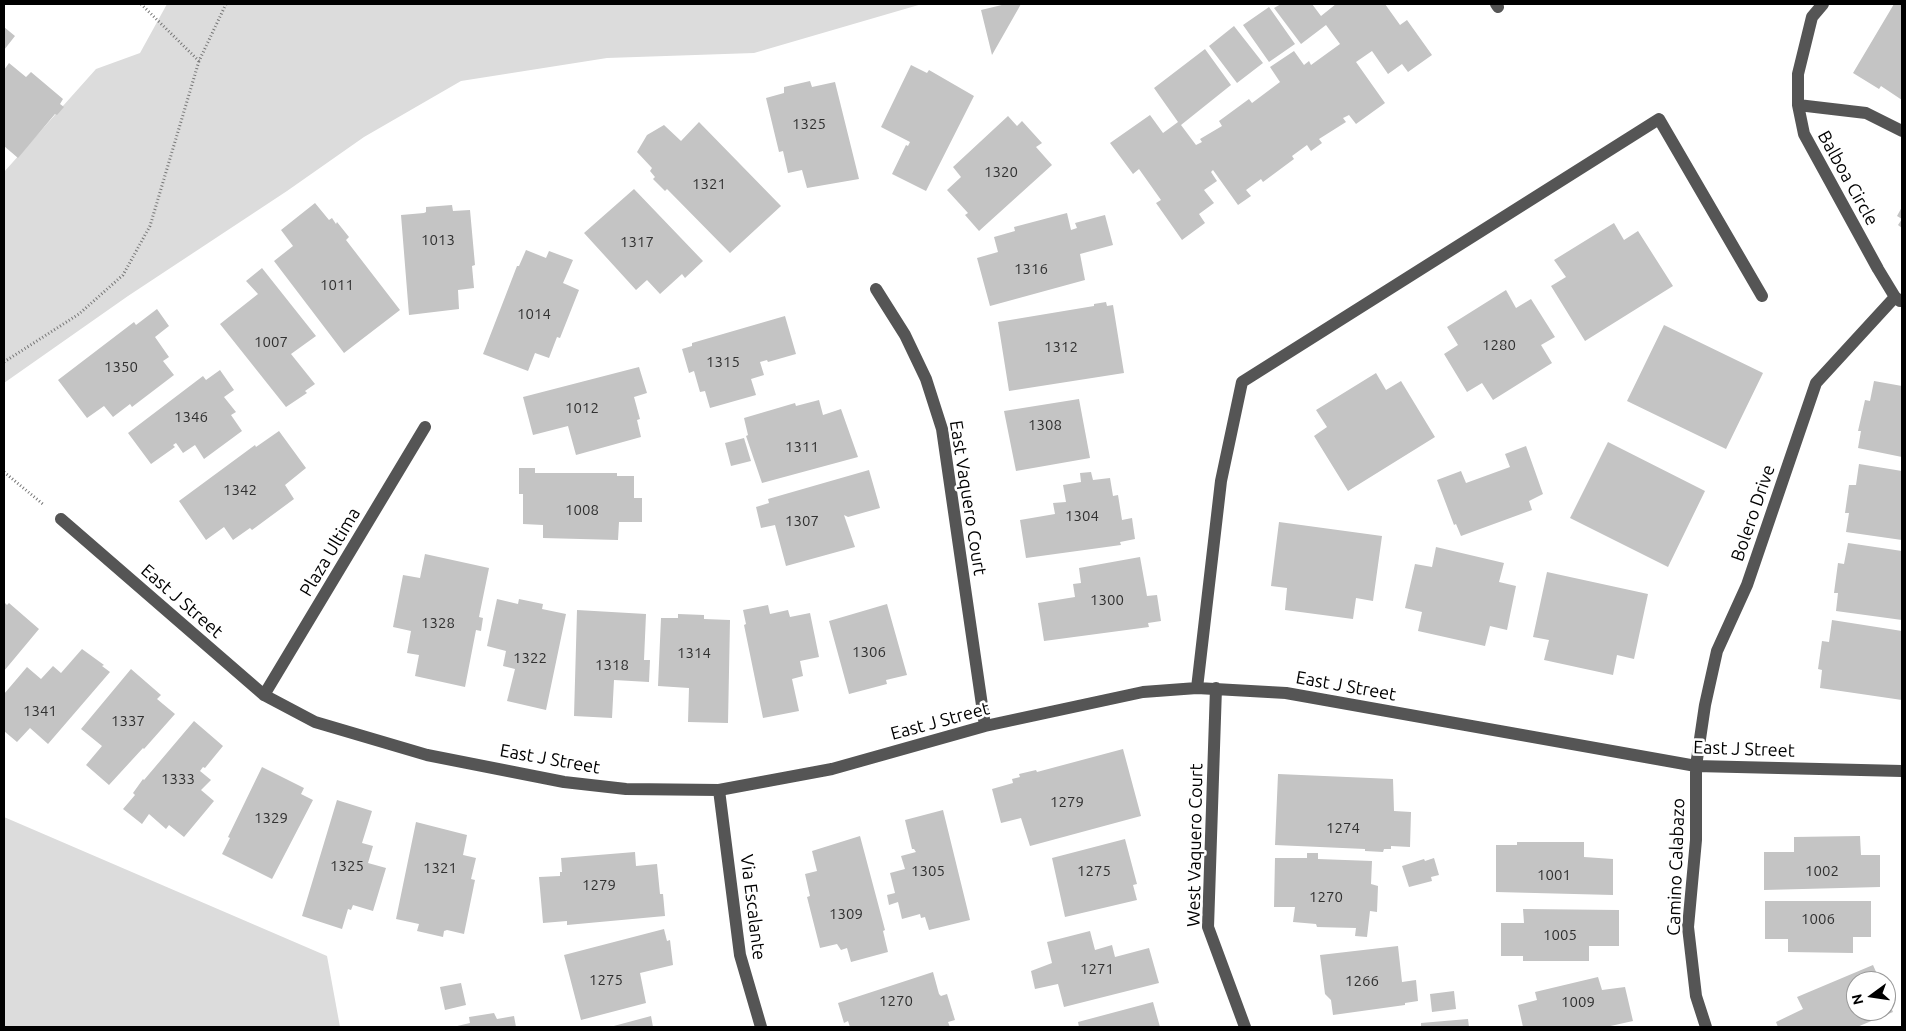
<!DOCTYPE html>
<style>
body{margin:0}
#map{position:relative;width:1906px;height:1031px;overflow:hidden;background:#fff;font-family:Ubuntu,sans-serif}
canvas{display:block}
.frame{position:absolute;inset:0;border:5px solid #000;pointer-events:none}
.north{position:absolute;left:1846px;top:971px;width:50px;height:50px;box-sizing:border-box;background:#fff;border:1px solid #999;border-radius:50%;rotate:256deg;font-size:14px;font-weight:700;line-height:20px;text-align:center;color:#000}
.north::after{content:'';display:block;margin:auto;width:18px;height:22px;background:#000;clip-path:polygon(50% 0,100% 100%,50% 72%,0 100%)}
</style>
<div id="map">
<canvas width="1906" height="1031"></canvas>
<div class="frame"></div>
<div class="north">N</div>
</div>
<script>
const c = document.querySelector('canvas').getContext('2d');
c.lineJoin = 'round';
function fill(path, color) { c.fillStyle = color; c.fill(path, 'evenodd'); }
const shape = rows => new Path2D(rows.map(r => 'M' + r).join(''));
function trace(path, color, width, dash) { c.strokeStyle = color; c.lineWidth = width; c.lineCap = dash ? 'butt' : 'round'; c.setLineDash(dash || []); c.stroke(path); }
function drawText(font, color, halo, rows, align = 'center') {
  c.font = font + ' Ubuntu,sans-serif'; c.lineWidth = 5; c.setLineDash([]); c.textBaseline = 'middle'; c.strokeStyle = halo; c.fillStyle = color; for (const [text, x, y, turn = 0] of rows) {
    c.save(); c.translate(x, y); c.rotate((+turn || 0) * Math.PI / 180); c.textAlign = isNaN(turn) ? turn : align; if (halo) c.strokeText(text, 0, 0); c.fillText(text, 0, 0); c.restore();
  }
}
fill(shape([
 [167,4,922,4,754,53,607,58,461,81,364,137,287,191,128,296,4,383,4,172,96,69,140,53],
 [4,817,327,956,340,1027,4,1027]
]), '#dcdcdc');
fill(shape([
 [1006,4,1021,4,992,55,981,10],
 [1281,4,1312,4,1321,16,1336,4,1385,4,1400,25,1407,20,1432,55,1408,72,1402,64,1388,74,1372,51,1356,62,1385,103,1356,124,1349,115,1343,118,1346,122,1319,139,1322,143,1311,151,1307,145,1292,156,1294,159,1263,182,1261,179,1246,190,1251,196,1238,205,1213,170,1211,172,1217,181,1204,190,1214,203,1199,214,1205,223,1182,240,1156,203,1161,200,1139,169,1133,174,1110,143,1150,115,1163,133,1178,122,1154,88,1205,49,1231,85,1181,125,1196,145,1202,142,1200,139,1222,126,1219,121,1249,99,1252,103,1280,82,1270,67,1294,51,1304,65,1309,61,1311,65,1340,44,1326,25,1301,44,1274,8],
 [1894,4,1902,4,1902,100,1881,86,1879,89,1853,73],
 [1269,7,1295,44,1269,62,1243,25],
 [1234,26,1263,63,1237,83,1209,46],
 [4,27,15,36,4,50],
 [9,63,26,77,31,72,63,99,60,104,64,107,57,115,55,114,18,158,4,146,4,70],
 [911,65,927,73,929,70,974,96,926,191,892,174,906,145,908,146,910,142,881,127],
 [810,81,812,87,835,82,859,179,807,188,802,170,788,173,783,151,779,152,766,98,784,93,784,87],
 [1008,116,1017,126,1022,121,1042,143,1036,147,1052,165,979,231,965,215,968,213,947,190,961,177,953,167],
 [699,122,781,206,730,253,667,189,665,191,653,179,655,177,650,171,652,168,637,152,647,135,664,125,681,141],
 [634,189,703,261,685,278,682,274,660,294,647,280,636,290,584,233],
 [315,203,329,220,332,218,336,224,337,222,349,237,346,240,400,310,344,353,274,261,293,246,281,230],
 [452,205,453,211,470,210,475,265,472,266,474,288,458,290,459,309,409,315,401,215,424,213,426,212,426,207],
 [1902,207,1902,228,1898,225,1902,219,1897,216],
 [1067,213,1071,230,1077,228,1075,223,1105,215,1113,245,1080,254,1085,280,990,306,977,258,998,252,994,237,1015,231,1014,227],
 [1614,223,1624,240,1638,231,1673,286,1585,341,1551,286,1566,277,1554,260],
 [526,250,546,258,549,251,573,260,563,283,579,290,560,338,557,337,549,358,535,353,528,371,483,354,517,266,519,266],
 [262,268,316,336,291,354,315,384,305,391,307,393,286,407,220,324,258,294,246,281],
 [1506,290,1516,308,1531,299,1555,337,1541,345,1552,363,1493,400,1482,383,1467,392,1444,354,1458,345,1447,327],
 [1106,302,1107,306,1113,305,1124,373,1009,391,998,322,1094,306,1094,304],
 [157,309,169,326,155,337,169,357,163,361,174,375,132,407,130,404,113,417,104,406,87,418,58,380,134,322,136,325],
 [785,316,796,354,768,362,767,360,760,362,764,375,751,379,756,395,710,408,705,391,700,392,694,371,689,373,682,349,692,346,692,343],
 [1664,325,1763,373,1726,449,1627,401],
 [639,367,647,393,634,397,640,419,637,420,641,437,576,455,568,426,533,435,523,397],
 [220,370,234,390,224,397,236,412,231,415,242,431,204,459,195,445,183,453,176,443,173,445,175,447,151,464,128,433,203,376,206,380],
 [1376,373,1386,390,1401,381,1435,437,1348,491,1314,436,1327,427,1316,410],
 [1874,381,1902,386,1902,457,1858,448,1861,431,1858,431,1865,400,1870,401],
 [1079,399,1090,458,1016,471,1004,411],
 [819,400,823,415,841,409,858,457,762,483,746,436,748,435,744,418,795,403,796,406],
 [279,431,306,468,285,485,294,499,252,530,250,528,233,540,224,527,206,540,179,501,255,445,256,447],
 [744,438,751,461,731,466,725,443],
 [1608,442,1705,491,1668,567,1570,518],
 [1526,446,1543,494,1529,501,1532,510,1461,536,1456,524,1454,525,1437,480,1461,471,1466,483,1510,467,1505,454],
 [1859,464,1902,471,1902,540,1846,532,1849,513,1845,513,1849,485,1856,485],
 [519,468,535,468,535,473,617,473,617,476,634,476,634,498,642,498,642,522,619,522,618,540,543,538,543,525,523,524,523,494,519,494],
 [869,470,880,508,848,517,844,515,855,547,786,566,775,525,761,528,756,507,769,503,768,499],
 [1091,472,1093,480,1110,478,1113,496,1118,495,1122,520,1132,518,1135,539,1120,542,1121,545,1026,558,1020,520,1055,514,1053,503,1066,502,1063,485,1081,482,1080,473],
 [1279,522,1382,536,1373,601,1356,598,1353,619,1285,610,1287,588,1271,586],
 [1848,543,1902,551,1902,620,1836,611,1838,593,1834,593,1838,563,1844,564],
 [1436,547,1504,563,1499,582,1516,586,1507,630,1490,626,1485,646,1418,631,1422,612,1405,608,1415,564,1432,567],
 [425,554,489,568,479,617,483,618,481,631,476,630,465,687,415,676,419,655,407,653,411,631,393,627,403,575,420,578],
 [1140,557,1147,596,1157,595,1161,621,1148,623,1149,627,1044,641,1038,603,1075,597,1073,584,1081,583,1079,568],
 [1547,572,1648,594,1634,659,1617,655,1613,675,1544,660,1549,640,1533,637],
 [497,599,518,604,519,599,543,604,542,609,566,614,546,710,507,701,515,669,503,666,506,651,487,646],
 [4,602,7,605,9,603,39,629,4,671],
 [887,604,907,675,886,680,887,684,849,694,829,621],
 [768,605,770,614,788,610,790,617,810,613,819,657,800,661,803,676,792,679,799,711,763,718,744,625,746,624,743,610],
 [577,610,646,614,644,660,650,660,649,682,614,680,612,718,574,716],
 [678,614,704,615,704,619,730,620,728,723,688,722,689,688,658,686,661,618,678,618],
 [1832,620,1902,631,1902,700,1820,688,1822,670,1818,669,1822,641,1829,642],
 [82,649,104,665,102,666,110,672,48,744,30,728,17,742,4,731,4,694,27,667,41,679,53,666,61,673],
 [131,669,161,695,157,699,175,714,144,749,143,748,109,785,86,765,102,746,81,729],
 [194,721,223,746,205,768,203,767,200,771,211,780,201,790,214,801,184,837,169,825,166,829,149,814,142,824,123,809,135,795,133,793,143,779,144,780],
 [1123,749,1141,816,1030,846,1021,818,1001,823,992,789,1013,783,1012,779,1020,777,1019,774,1036,770,1037,772],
 [262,767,304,788,301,794,313,800,272,879,222,854,230,838,228,837],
 [1278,774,1393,779,1394,811,1411,812,1410,847,1391,846,1391,849,1384,849,1383,852,1365,851,1365,849,1275,845],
 [337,800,372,811,362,843,373,846,368,863,386,868,373,911,353,905,351,910,348,909,342,929,302,916],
 [943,810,970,920,929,930,925,917,921,918,920,914,902,919,898,902,889,905,887,895,895,893,890,873,905,869,901,856,916,852,914,849,912,849,905,820],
 [416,822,467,835,463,855,476,858,471,879,475,880,464,934,447,930,444,931,443,937,417,931,419,924,396,919],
 [860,836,885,930,883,931,888,952,851,962,847,948,841,950,837,944,820,948,807,897,810,896,805,874,817,871,812,851],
 [1860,836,1861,855,1880,855,1880,887,1764,890,1764,852,1794,852,1794,837],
 [1125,839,1137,884,1133,885,1137,900,1065,917,1052,858],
 [1517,842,1584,842,1584,857,1613,859,1613,895,1496,892,1496,845,1517,845],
 [635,852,636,866,657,864,660,894,663,894,665,916,567,925,567,921,543,923,539,877,560,876,560,872,562,872,561,858],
 [1307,853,1318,853,1318,859,1372,861,1371,884,1378,886,1377,912,1370,911,1367,937,1355,936,1356,928,1317,927,1316,924,1293,922,1295,907,1274,907,1275,858,1307,858],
 [1434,858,1439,875,1431,877,1432,881,1409,887,1402,866,1424,859,1425,861],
 [1765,901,1871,901,1871,937,1853,937,1853,953,1788,952,1788,939,1765,939],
 [1523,909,1619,910,1619,946,1589,946,1589,961,1523,961,1523,956,1501,956,1501,923,1524,923],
 [664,929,667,941,670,940,673,965,640,973,646,1003,581,1020,564,955],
 [1090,931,1095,950,1112,945,1115,957,1149,948,1159,983,1064,1007,1058,984,1035,989,1031,971,1052,963,1047,942],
 [1398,946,1402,982,1416,980,1418,1001,1405,1003,1405,1005,1333,1015,1331,1000,1325,994,1320,955],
 [1873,965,1880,981,1856,981,1856,1011,1886,1011,1886,996,1893,1012,1857,1027,1778,1027,1776,1022,1803,1009,1797,997],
 [933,972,939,994,941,996,947,994,955,1020,948,1022,950,1027,850,1027,848,1021,844,1023,838,1003],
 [1598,977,1602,990,1625,987,1633,1021,1606,1027,1523,1027,1518,1005,1537,1000,1535,992],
 [461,983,466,1005,445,1010,440,987],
 [1454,991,1456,1009,1432,1012,1430,994],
 [1153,1002,1160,1027,1079,1027,1078,1022],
 [494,1013,497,1019,514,1016,516,1027,453,1027,470,1023,469,1017],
 [651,1016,653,1027,610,1027],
 [1468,1019,1469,1027,1421,1027,1421,1023]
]), '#c4c4c4');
trace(shape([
 [141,4,199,61,226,4],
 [4,362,79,314,123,275,150,226,199,61],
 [4,472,44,505]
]), '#777', 3, [1, 2.5]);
trace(shape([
 [1496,4,1498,7],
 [1823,4,1812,17,1798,74,1798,105,1804,134,1878,269,1895,297,1900,301],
 [1798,105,1866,113,1902,131],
 [876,289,905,335,926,379,942,429,985,726],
 [61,519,264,695,315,722,427,755,564,782,626,789,719,790,832,769,985,726,1143,692,1197,688,1286,693,1696,766,1902,771],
 [1197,688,1221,481,1242,382,1659,119,1762,296],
 [1216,688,1208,927,1245,1027],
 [264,695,425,427],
 [719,790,740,955,761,1027],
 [1706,1027,1696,996,1688,927,1696,840,1696,766,1705,705,1717,651,1747,585,1816,383,1895,297]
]), '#555', 12);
drawText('15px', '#313131', null, [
 ["1325",809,124],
 ["1320",1001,172],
 ["1321",709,184],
 ["1013",438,240],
 ["1317",637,242],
 ["1316",1031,269],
 ["1011",337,285],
 ["1014",534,314],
 ["1007",271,342],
 ["1280",1499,345],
 ["1312",1061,347],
 ["1315",723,362],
 ["1350",121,367],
 ["1012",582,408],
 ["1346",191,417],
 ["1308",1045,425],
 ["1311",802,447],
 ["1342",240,490],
 ["1008",582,510],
 ["1304",1082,516],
 ["1307",802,521],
 ["1300",1107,600],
 ["1328",438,623],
 ["1306",869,652],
 ["1314",694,653],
 ["1322",530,658],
 ["1318",612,665],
 ["1341",40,711],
 ["1337",128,721],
 ["1333",178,779],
 ["1279",1067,802],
 ["1329",271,818],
 ["1274",1343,828],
 ["1325",347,866],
 ["1321",440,868],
 ["1305",928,871],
 ["1275",1094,871],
 ["1002",1822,871],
 ["1001",1554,875],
 ["1279",599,885],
 ["1270",1326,897],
 ["1309",846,914],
 ["1006",1818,919],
 ["1005",1560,935],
 ["1271",1097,969],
 ["1275",606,980],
 ["1266",1362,981],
 ["1270",896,1001],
 ["1009",1578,1002]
]);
drawText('18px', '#000', '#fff', [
 ["Balboa Circle",1848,178,61],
 ["East Vaquero Court",968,498,81],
 ["Bolero Drive",1753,513,-71],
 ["Plaza Ultima",330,552,-59],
 ["East J Street",182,601,41],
 ["East J Street",1346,686,10],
 ["East J Street",940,721,-15],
 ["East J Street",1744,749,2],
 ["East J Street",550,759,10],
 ["West Vaquero Court",1195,845,-89],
 ["Camino Calabazo",1676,867,-88],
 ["Via Escalante",753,907,83]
]);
</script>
